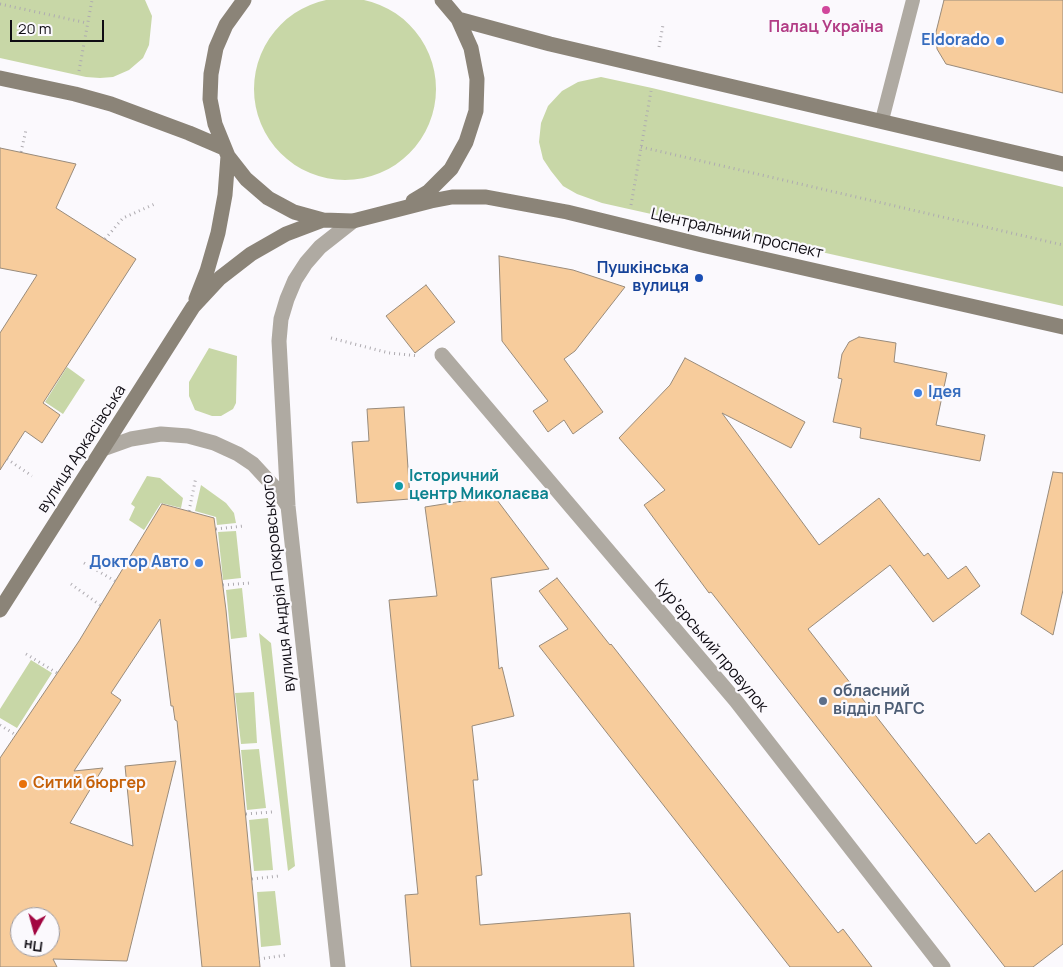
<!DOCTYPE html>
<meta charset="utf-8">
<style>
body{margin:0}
#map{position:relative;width:1063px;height:967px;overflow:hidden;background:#fbf9fd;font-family:Manrope,sans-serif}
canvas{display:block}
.north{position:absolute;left:10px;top:907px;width:50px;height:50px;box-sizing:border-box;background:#fbf9fd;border:1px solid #9d9a9f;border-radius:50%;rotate:187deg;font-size:14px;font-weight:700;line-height:20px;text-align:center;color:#0f0c13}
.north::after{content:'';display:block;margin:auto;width:18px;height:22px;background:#a20641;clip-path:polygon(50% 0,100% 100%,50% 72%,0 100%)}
.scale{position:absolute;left:10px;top:20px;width:94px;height:22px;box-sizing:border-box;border:2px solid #0f0c13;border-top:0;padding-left:6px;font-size:15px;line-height:18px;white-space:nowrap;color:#0f0c13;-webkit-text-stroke:4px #fbf9fd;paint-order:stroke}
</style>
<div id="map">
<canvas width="1063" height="967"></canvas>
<div class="north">Пн</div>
<div class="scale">20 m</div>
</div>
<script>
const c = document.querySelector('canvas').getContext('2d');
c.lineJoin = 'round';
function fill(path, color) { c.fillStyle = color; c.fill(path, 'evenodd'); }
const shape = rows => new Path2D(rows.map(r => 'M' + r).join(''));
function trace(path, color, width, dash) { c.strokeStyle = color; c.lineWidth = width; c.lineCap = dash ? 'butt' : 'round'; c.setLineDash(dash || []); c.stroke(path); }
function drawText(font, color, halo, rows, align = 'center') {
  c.font = font + ' Manrope,sans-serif'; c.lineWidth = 4.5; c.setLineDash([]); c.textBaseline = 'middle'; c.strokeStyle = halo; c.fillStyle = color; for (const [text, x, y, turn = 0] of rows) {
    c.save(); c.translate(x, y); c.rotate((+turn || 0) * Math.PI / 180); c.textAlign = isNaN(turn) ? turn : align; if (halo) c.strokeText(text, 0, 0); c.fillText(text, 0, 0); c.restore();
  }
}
fill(shape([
 '254 89a91 91 0 1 1 182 0a91 91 0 1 1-182 0Z',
 [0,0,145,0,152,16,149,45,143,58,129,70,113,77,100,78,86,77,0,58],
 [601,77,652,88,1063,187,1063,306,602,203,577,194,563,186,551,171,543,159,539,142,541,123,548,106,562,91,578,82],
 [209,348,237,356,236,403,233,409,221,416,212,416,195,410,189,396,189,382],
 [67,367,85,380,63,414,45,402],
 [147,476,160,478,183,498,181,508,161,503,144,530,129,520,135,507,131,504],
 [201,485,226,503,234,513,236,523,217,525,216,517,195,511],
 [236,531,241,578,223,580,218,532],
 [242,588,247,637,231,639,226,590],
 [259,633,271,643,295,866,288,871],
 [31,660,52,673,17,728,0,718,0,709],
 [254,692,257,743,241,744,235,693],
 [259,749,266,808,247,810,241,750],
 [268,818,273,870,254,871,249,820],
 [275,891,281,945,261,947,257,892]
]), '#c8d7a7');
const building = shape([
 [944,0,1063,0,1063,93,946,64,937,49,936,32,944,0],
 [0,148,76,164,56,208,136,259,43,403,60,415,42,443,25,431,0,470,0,333,37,275,0,268,0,148],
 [499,256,573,270,625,287,575,351,564,359,603,412,573,434,564,420,548,432,533,411,548,401,502,341,499,256],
 [426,285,455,322,415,353,386,316,426,285],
 [859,337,896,343,894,362,947,373,936,425,985,435,980,461,860,438,861,428,833,422,842,379,838,378,842,354,849,342,859,337],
 [685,358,805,422,791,448,722,413,819,545,879,498,924,556,928,553,948,579,966,566,980,586,933,622,890,565,808,629,976,844,989,833,1035,892,1063,870,1063,944,1033,967,1005,967,711,592,709,593,644,505,665,490,619,438,670,385,685,358],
 [404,407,410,499,357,503,352,442,369,441,367,409,404,407],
 [1053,472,1063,473,1063,590,1053,635,1021,614,1053,472],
 [494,496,549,569,491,578,499,669,502,667,514,716,472,726,478,780,473,780,482,875,476,876,480,925,630,913,634,967,411,967,405,895,418,894,389,600,437,596,425,507,494,496],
 [162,504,214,518,226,610,260,967,202,967,177,721,175,720,173,706,171,706,160,619,111,693,121,700,74,771,103,768,70,823,133,846,125,766,176,761,127,961,53,959,57,967,0,967,0,758,79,641,162,504],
 [20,917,50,917,50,947,20,947,20,917],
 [557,578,610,645,611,644,838,933,843,929,872,967,790,967,539,646,568,629,539,591,557,578]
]);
fill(building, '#f7cc9c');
trace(building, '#998b7b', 1);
trace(shape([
 [0,4,87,23],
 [659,47,663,25],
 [79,71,92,0],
 [641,147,1063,245],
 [21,152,26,130],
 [631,205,651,91],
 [105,239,123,218,157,203],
 [331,338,389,353,419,356],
 [7,459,32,476],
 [189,511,196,477],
 [216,529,244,526],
 [84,563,115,581],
 [71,584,100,605],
 [223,585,250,583],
 [26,654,57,673],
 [0,725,16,735],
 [246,814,272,812],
 [252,879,279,876],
 [259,959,287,955]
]), '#aeabb0', 3, [1, 4]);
trace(shape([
 [882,120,913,0]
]), '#afaaa2', 14);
trace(shape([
 [442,355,736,701,943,967]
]), '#afaaa2', 15);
trace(shape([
 [103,449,131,439,161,434,188,436,214,443,238,454,253,464,278,491,287,505],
 [338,967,288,506,279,341,281,319,287,299,295,280,306,263,320,247,353,221]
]), '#afaaa2', 15);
trace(shape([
 [244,0,226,25,216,48,211,74,210,99,215,124,228,156,246,179,268,198,294,212,323,220,353,221,431,201,452,197,486,197,567,212,702,245,1063,327],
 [458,19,550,44,1063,164],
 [0,78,75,94,111,104,189,133,224,148],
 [413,201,428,192,451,169,466,142,476,111,477,79,471,48,458,19,442,0],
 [196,299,207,271,218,233,225,195,228,156],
 [0,610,193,307,220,278,251,254,286,234,323,220]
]), '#8b8478', 15);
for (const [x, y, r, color] of [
 [826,10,5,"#d1479c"],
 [1000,41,5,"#3f7fe0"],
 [699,278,5,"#1a4fb4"],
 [918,393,5,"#3f7fe0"],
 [399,486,5,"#0f9aa8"],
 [199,563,5,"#3f7fe0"],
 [823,701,5,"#5c6f8a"],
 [23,784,5,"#e8710a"]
]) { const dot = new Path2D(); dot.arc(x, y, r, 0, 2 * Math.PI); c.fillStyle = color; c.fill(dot); trace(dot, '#fbf9fd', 2); }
drawText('bold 16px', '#b23c85', '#fbf9fd', [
 ["Палац Україна",826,28]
]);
drawText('bold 16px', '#366cbe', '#fbf9fd', [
 ["Eldorado",990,41],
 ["Ідея",928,393,"left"],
 ["Доктор Авто",189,563]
], 'right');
drawText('16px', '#0f0c13', '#fbf9fd', [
 ["Центральний проспект",737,234,13],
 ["вулиця Аркасівська",82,449,-57],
 ["вулиця Андрія Покровського",279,583,-96],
 ["Курʼєрський провулок",711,646,50]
]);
drawText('bold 16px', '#164399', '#fbf9fd', [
 ["Пушкінська",689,269],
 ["вулиця",689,287]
], 'right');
drawText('bold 16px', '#0d838f', '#fbf9fd', [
 ["Історичний",409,477],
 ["центр Миколаєва",409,495]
], 'left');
drawText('bold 16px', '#4e5e75', '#fbf9fd', [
 ["обласний",833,692],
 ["відділ РАГС",833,710]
], 'left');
drawText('bold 16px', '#c56008', '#fbf9fd', [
 ["Ситий бюргер",33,784]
], 'left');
</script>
